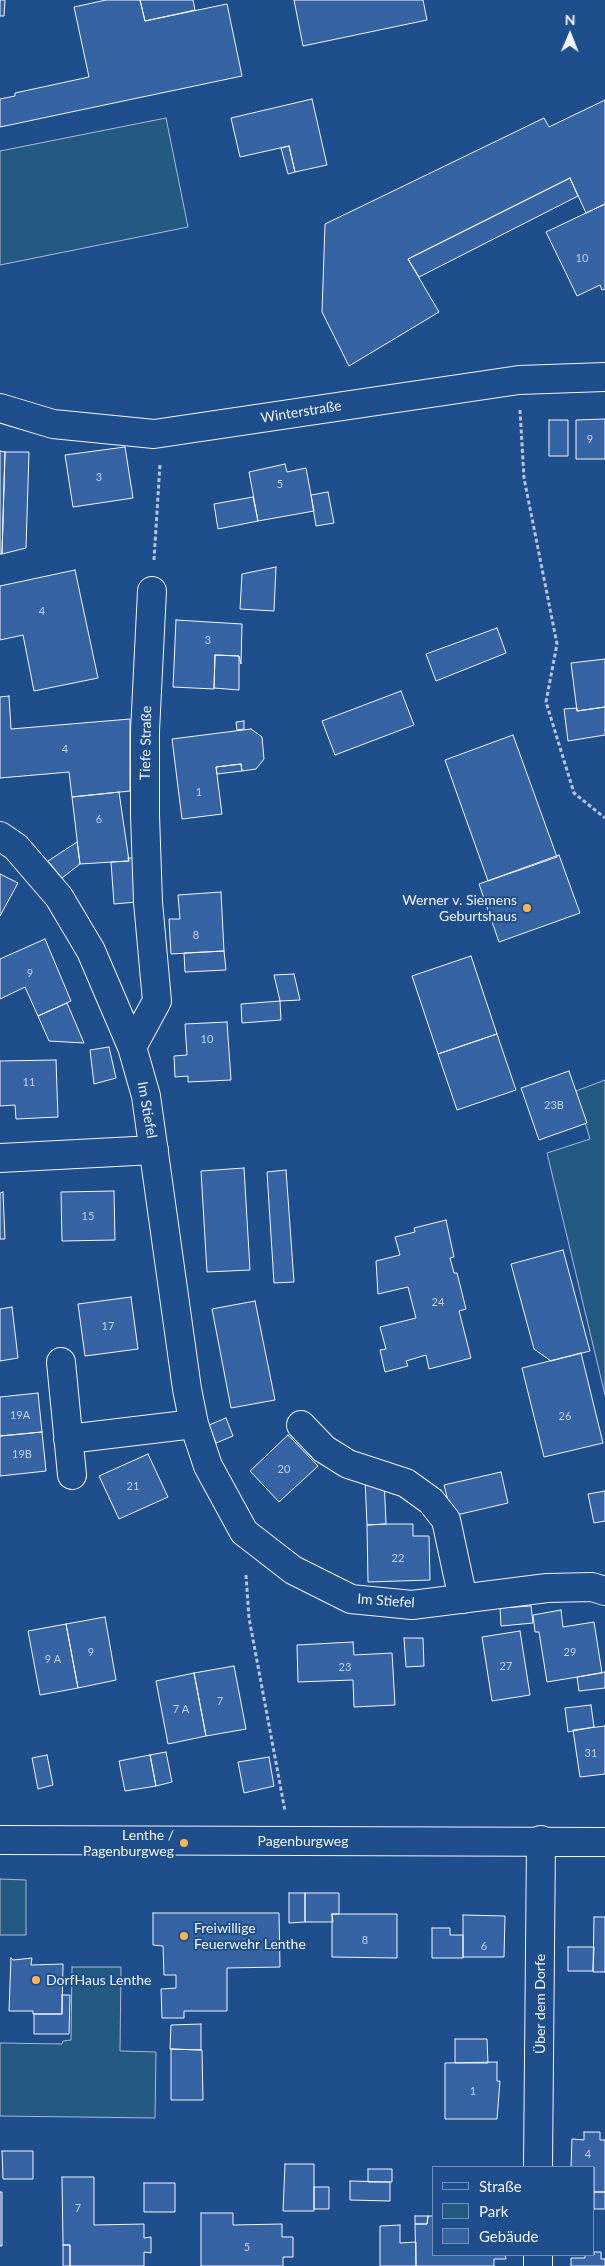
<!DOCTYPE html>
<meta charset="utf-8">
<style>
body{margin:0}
#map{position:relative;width:605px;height:2266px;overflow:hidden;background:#1f4e8c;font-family:Lato,sans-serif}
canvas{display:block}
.legend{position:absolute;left:432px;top:2166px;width:162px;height:90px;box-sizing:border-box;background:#1f4e8c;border:1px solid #7391ba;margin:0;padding:6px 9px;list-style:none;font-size:15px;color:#f2f6ff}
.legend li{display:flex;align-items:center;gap:10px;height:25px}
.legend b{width:25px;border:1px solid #7391ba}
.north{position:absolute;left:545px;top:10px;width:50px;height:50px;-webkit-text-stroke:4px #1f4e8c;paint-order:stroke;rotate:1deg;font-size:14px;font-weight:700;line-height:20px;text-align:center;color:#f2f6ff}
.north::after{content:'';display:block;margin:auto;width:18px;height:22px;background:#f2f6ff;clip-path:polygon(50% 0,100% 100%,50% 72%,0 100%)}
</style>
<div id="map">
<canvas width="605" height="2266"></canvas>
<ul class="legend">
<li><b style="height:6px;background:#1f4e8c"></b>Straße</li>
<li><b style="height:14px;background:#245a82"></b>Park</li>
<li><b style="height:14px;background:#3563a3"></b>Gebäude</li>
</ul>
<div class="north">N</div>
</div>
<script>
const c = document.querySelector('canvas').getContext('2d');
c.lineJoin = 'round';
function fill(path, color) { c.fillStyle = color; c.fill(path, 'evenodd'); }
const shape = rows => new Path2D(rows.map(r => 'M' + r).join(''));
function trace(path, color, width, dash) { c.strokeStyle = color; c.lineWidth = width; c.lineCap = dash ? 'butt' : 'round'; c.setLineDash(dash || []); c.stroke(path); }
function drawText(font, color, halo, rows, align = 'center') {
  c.font = font + ' Lato,sans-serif'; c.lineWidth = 4; c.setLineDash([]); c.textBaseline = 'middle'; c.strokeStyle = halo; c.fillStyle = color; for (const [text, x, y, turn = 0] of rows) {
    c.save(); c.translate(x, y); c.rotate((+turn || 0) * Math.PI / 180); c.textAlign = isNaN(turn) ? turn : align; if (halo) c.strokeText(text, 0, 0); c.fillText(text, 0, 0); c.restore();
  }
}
const green = shape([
 [166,118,188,227,0,265,0,151,166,118],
 [605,1080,605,1395,547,1153,590,1139,576,1091,605,1080],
 [0,1879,26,1880,26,1935,0,1935,0,1879],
 [72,1967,121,1967,120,2051,156,2052,155,2118,0,2116,0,2043,62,2044,63,2041,71,2040,72,1967]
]);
fill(green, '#245a82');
trace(green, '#a8bbd7', 1);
const building = shape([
 [0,0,5,0,4,16,0,16,0,0],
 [106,0,140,0,145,21,227,4,242,76,0,127,0,99,15,96,15,93,89,77,74,7,106,0],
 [140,0,193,0,195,10,145,21,140,0],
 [294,0,423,0,427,20,303,46,294,0],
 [312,99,327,165,295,172,289,146,240,157,231,118,312,99],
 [605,100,605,204,586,213,570,178,408,259,439,312,349,366,322,312,325,224,544,118,549,127,605,100],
 [289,146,295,172,288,174,281,148,289,146],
 [570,178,578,196,419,277,408,259,570,178],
 [605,204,605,289,602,290,600,285,577,296,546,232,605,204],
 [605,419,605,459,576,459,576,420,605,419],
 [549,420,568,420,568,456,549,456,549,420],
 [125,447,133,498,73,507,65,455,125,447],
 [0,451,5,452,2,554,0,554,0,451],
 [5,452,29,452,26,548,2,554,5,452],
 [285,464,287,472,306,468,314,511,258,521,249,472,285,464],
 [328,492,334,523,316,526,311,495,328,492],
 [253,497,258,521,218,529,214,504,253,497],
 [276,567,274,611,240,609,242,574,276,567],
 [75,570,98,678,34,691,23,635,0,640,0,586,75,570],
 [176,620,242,624,241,664,239,656,215,655,214,689,173,687,176,620],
 [497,628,506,653,436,681,426,654,497,628],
 [215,655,239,656,239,690,214,688,215,655],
 [605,659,605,707,577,711,571,663,605,659],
 [401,691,414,725,335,755,322,721,401,691],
 [9,696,11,729,130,719,130,791,72,797,69,772,0,778,0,697,9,696],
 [605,707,605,735,568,741,564,709,577,708,577,711,605,707],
 [244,721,244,729,237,730,236,722,244,721],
 [251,729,262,737,264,759,256,769,242,771,241,764,216,767,222,814,182,819,172,739,251,729],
 [513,735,557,857,488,881,445,760,513,735],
 [241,764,242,771,217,774,216,767,241,764],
 [119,792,129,861,80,864,72,797,119,792],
 [77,842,80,864,62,878,48,861,77,842],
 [559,855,580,913,499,942,479,884,559,855],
 [128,858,134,858,137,902,114,904,111,862,129,861,128,858],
 [0,874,18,883,0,916,0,874],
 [221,892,224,951,171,954,169,919,180,919,178,895,221,892],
 [45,939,71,1001,38,1016,25,987,0,999,0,959,45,939],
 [224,951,226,970,185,972,184,953,224,951],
 [471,956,497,1034,438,1054,412,976,471,956],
 [294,974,300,1000,280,1001,274,975,294,974],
 [280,1001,281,1020,242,1023,241,1004,280,1001],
 [67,1003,84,1043,49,1041,38,1016,67,1003],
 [227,1022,231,1080,188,1082,188,1076,175,1077,174,1056,187,1055,185,1024,227,1022],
 [497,1034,516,1090,457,1110,438,1054,497,1034],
 [109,1047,116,1078,94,1084,90,1050,109,1047],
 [56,1060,58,1117,16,1119,15,1105,0,1106,0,1061,56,1060],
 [569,1071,587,1123,539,1140,521,1088,569,1071],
 [244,1168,250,1270,207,1272,201,1171,244,1168],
 [286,1170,294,1282,274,1283,267,1172,286,1170],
 [114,1191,115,1240,62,1241,61,1192,114,1191],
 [3,1192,5,1239,0,1239,0,1193,3,1192],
 [446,1220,454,1257,450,1258,454,1273,457,1273,466,1309,459,1311,471,1358,429,1369,426,1355,406,1361,408,1366,385,1372,380,1350,386,1349,380,1327,416,1318,408,1287,378,1294,376,1261,400,1255,395,1237,415,1232,414,1228,446,1220],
 [563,1250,590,1351,551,1361,534,1349,511,1264,563,1250],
 [131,1297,138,1349,85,1356,78,1304,131,1297],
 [255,1301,275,1400,231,1408,212,1309,255,1301],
 [12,1307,18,1358,0,1361,0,1309,12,1307],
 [581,1353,603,1443,544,1457,522,1368,581,1353],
 [38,1393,42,1432,0,1436,0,1397,38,1393],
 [226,1418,233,1436,216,1443,209,1425,226,1418],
 [42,1432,46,1471,0,1476,0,1436,42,1432],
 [288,1435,318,1466,279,1502,250,1471,288,1435],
 [148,1454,168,1497,119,1519,99,1476,148,1454],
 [501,1472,508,1503,452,1516,444,1485,501,1472],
 [384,1478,386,1524,367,1525,365,1479,384,1478],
 [605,1491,605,1521,594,1523,588,1494,605,1491],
 [386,1524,413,1524,413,1536,429,1536,430,1580,368,1582,367,1525,386,1524],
 [531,1606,533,1623,501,1626,500,1608,531,1606],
 [561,1610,563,1627,594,1622,602,1673,547,1682,539,1632,535,1632,533,1615,561,1610],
 [105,1617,116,1680,78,1688,66,1624,105,1617],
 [66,1624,78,1688,40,1695,28,1631,66,1624],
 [520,1631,530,1695,492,1701,482,1637,520,1631],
 [404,1638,423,1638,424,1666,406,1667,404,1638],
 [353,1642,354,1655,392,1653,395,1705,354,1707,353,1680,298,1682,297,1645,353,1642],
 [234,1666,246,1729,206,1736,194,1673,234,1666],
 [605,1672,605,1688,579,1691,577,1677,605,1672],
 [194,1673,206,1736,168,1744,156,1681,194,1673],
 [591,1705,594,1727,568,1732,565,1708,591,1705],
 [605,1726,605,1774,580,1777,573,1730,605,1726],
 [166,1752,172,1782,156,1786,150,1755,166,1752],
 [47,1755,53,1785,38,1789,32,1758,47,1755],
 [150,1755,156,1786,125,1791,119,1761,150,1755],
 [269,1757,274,1786,244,1793,238,1762,269,1757],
 [289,1893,305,1893,305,1922,289,1923,289,1893],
 [305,1893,339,1893,339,1914,332,1914,333,1922,305,1922,305,1893],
 [153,1913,279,1913,280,1967,227,1968,227,2011,184,2011,184,2018,162,2018,161,1989,176,1988,176,1975,164,1975,163,1946,153,1945,153,1913],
 [332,1914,397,1914,397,1958,332,1957,332,1914],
 [463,1915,505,1916,504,1957,463,1957,463,1915],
 [594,1917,605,1917,605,1972,593,1972,594,1917],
 [432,1928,450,1928,450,1935,463,1935,463,1958,432,1958,432,1928],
 [568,1947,594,1947,593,1971,568,1971,568,1947],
 [11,1958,13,1960,32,1958,31,1965,63,1964,62,2014,33,2014,33,2011,9,2011,11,1958],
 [62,1995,70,1995,69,2034,34,2034,34,2014,62,2014,62,1995],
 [201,2024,201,2050,170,2049,171,2025,201,2024],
 [455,2039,487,2039,488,2063,455,2063,455,2039],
 [171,2049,202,2050,203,2100,171,2100,171,2049],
 [497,2062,497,2081,500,2081,497,2119,445,2119,445,2063,497,2062],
 [584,2132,600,2132,600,2140,605,2140,605,2192,594,2192,594,2167,571,2167,572,2139,584,2140,584,2132],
 [2,2151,33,2151,33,2179,3,2179,2,2151],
 [285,2164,314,2164,314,2211,283,2211,285,2164],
 [368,2169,392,2169,392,2182,368,2182,368,2169],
 [62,2177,94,2177,94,2225,144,2224,144,2238,151,2237,151,2253,144,2252,144,2266,70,2266,70,2245,63,2245,62,2177],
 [350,2181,390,2182,390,2201,350,2200,350,2181],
 [144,2183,175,2183,175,2212,144,2212,144,2183],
 [314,2187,329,2187,329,2209,314,2209,314,2187],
 [0,2192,2,2192,2,2246,0,2246,0,2192],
 [594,2192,605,2192,605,2209,594,2209,594,2192],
 [201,2213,233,2213,233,2225,282,2224,282,2237,293,2237,293,2257,283,2257,283,2266,201,2266,201,2213],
 [415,2216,428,2216,427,2224,415,2224,415,2216],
 [428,2216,434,2216,434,2255,505,2255,506,2259,494,2259,494,2266,416,2266,415,2224,427,2224,428,2216],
 [400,2225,400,2243,416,2242,416,2266,380,2266,380,2226,400,2225],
 [63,2245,70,2245,70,2266,63,2266,63,2245],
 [594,2252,601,2252,601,2259,605,2259,605,2266,571,2266,571,2258,585,2258,585,2255,594,2255,594,2252]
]);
fill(building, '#3563a3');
trace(building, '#f2f6ff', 1);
const minor = shape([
 [0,408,53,424,154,434,519,380,605,377],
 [0,836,16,847,59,897,91,951,132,1047,146,1096,187,1389,194,1424,208,1466,244,1532,293,1570,351,1599,412,1605,547,1588,592,1587,605,1591],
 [132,1047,157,1001,148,902,145,815,145,731,152,591],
 [0,1158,154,1150],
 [61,1362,72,1475],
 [301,1425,324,1449,348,1464,406,1483,431,1501,446,1520,463,1599],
 [68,1439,194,1424],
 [0,1840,605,1842],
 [538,2167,541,1840],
 [538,2266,538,2255]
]);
trace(minor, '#f2f6ff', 30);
trace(shape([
 [520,410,524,478,557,644,546,702,574,793,605,818],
 [154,560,160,464],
 [246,1575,249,1618,285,1811]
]), '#b3c4dc', 3, [4, 2.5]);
trace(minor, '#1f4e8c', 28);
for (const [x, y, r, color] of [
 [527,908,5,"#ffb74d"],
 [184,1843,5,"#ffb74d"],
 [184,1936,5,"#ffb74d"],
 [36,1980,5,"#ffb74d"]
]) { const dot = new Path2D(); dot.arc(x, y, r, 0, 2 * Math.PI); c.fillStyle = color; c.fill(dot); trace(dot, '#1f4e8c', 2); }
drawText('11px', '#c3d1e8', null, [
 ["10",582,258],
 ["9",590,439],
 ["3",99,477],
 ["5",280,484],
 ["4",42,611],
 ["3",208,640],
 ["4",65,749],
 ["1",199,792],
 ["6",99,819],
 ["8",196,935],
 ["9",30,973],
 ["10",207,1039],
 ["11",29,1082],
 ["23B",554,1105],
 ["15",88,1216],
 ["24",438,1302],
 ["17",108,1326],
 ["19A",20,1415],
 ["26",565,1416],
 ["19B",22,1454],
 ["20",284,1469],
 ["21",133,1486],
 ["22",398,1558],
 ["9",91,1652],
 ["29",570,1652],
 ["9 A",53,1659],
 ["27",506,1666],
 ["23",345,1667],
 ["7",220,1701],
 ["7 A",181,1709],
 ["31",591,1753],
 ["8",365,1940],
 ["6",484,1946],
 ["1",473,2091],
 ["4",588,2154],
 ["7",78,2208],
 ["5",247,2247]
]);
drawText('14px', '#f2f6ff', '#1f4e8c', [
 ["Winterstraße",301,412,-9],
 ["Tiefe Straße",146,743,-89],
 ["Im Stiefel",147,1110,80],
 ["Im Stiefel",386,1601,4],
 ["Pagenburgweg",303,1841],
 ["Über dem Dorfe",540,2004,-90]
]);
drawText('14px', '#f2f6ff', '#1f4e8c', [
 ["Werner v. Siemens",517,900],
 ["Geburtshaus",517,916],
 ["Lenthe /",174,1835],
 ["Pagenburgweg",174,1851],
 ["Freiwillige",194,1928,"left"],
 ["Feuerwehr Lenthe",194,1944,"left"],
 ["DorfHaus Lenthe",46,1980,"left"]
], 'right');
</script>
